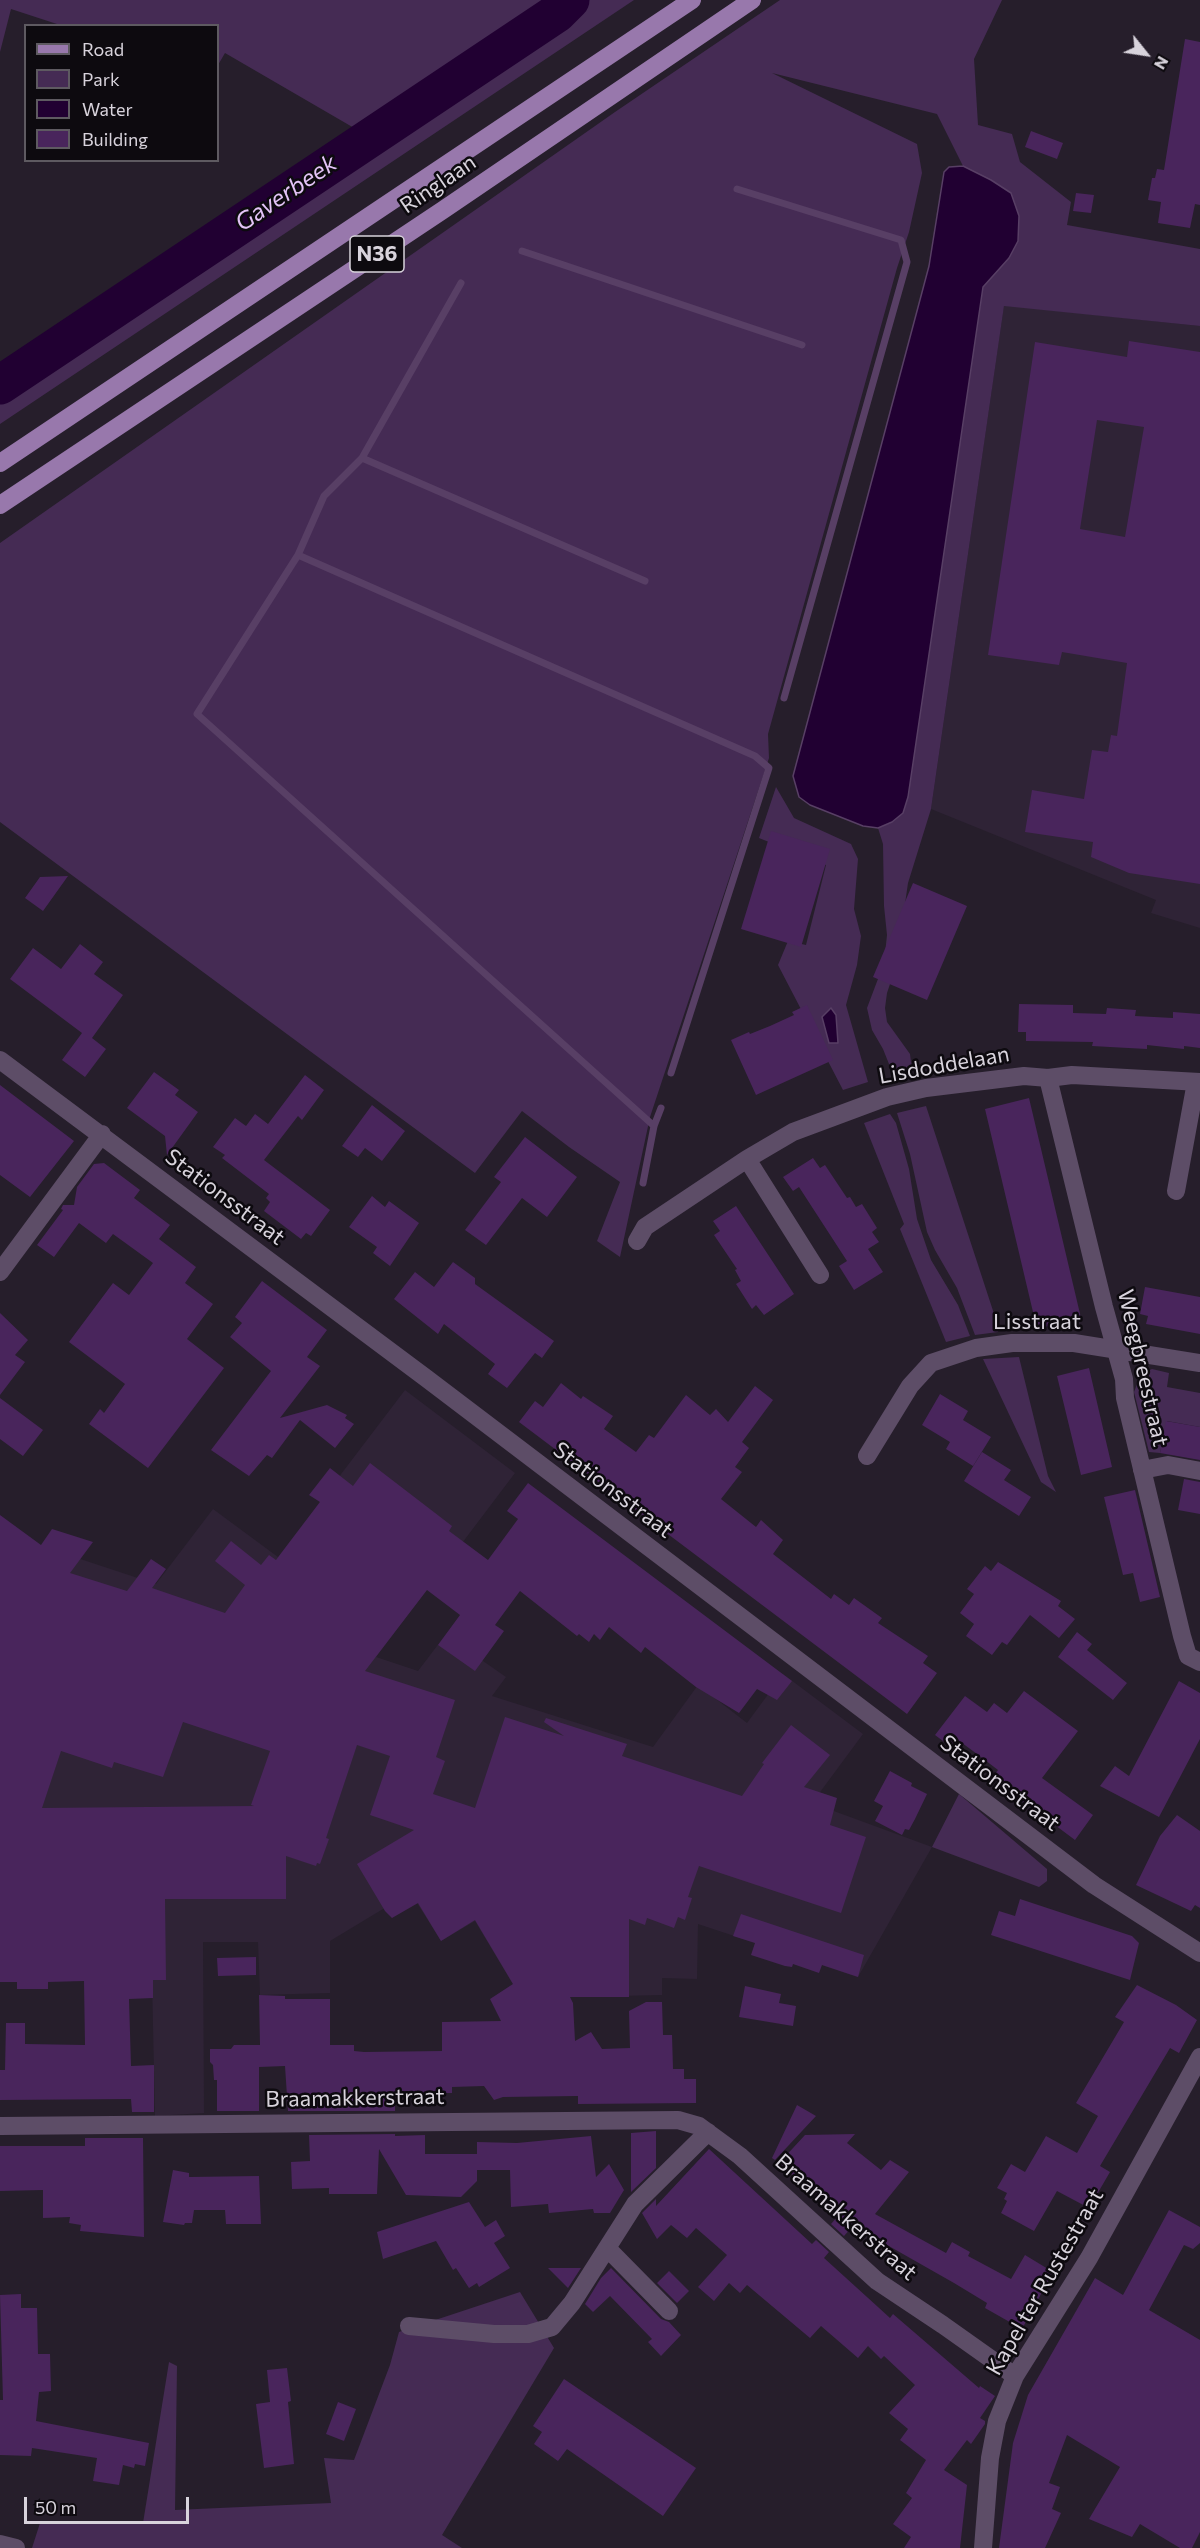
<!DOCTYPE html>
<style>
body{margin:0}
#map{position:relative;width:1200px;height:2548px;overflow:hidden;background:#261e2b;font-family:Commissioner,sans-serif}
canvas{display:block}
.legend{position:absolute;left:24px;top:24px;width:195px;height:138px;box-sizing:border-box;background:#0d0a0f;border:2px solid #5e5a61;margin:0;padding:8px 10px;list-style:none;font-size:18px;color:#d8d3dc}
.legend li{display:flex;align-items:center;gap:12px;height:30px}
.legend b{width:30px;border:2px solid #5e5a61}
.north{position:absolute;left:1116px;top:24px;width:60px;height:60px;-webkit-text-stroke:4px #0d0a0f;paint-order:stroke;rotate:120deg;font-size:16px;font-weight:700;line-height:24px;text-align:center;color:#d8d3dc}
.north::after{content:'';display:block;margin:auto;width:21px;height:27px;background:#d8d3dc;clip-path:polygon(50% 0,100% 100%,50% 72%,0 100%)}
.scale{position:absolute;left:24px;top:2497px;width:165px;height:27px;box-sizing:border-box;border:3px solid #d8d3dc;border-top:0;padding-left:8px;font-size:18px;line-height:21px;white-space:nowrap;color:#d8d3dc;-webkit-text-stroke:4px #0d0a0f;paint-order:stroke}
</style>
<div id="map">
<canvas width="1200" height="2548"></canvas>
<ul class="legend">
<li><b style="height:8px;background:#9878ac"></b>Road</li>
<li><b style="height:16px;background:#452b54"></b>Park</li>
<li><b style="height:16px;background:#210032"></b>Water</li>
<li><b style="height:16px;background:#49255c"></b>Building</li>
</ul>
<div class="north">N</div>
<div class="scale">50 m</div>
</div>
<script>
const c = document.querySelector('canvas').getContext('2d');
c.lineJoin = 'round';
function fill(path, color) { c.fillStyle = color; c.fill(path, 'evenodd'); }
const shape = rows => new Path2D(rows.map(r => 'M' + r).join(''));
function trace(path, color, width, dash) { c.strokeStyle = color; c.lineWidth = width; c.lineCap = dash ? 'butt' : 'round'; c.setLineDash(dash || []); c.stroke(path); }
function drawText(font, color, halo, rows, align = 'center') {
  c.font = font + ' Commissioner,sans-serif'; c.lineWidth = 5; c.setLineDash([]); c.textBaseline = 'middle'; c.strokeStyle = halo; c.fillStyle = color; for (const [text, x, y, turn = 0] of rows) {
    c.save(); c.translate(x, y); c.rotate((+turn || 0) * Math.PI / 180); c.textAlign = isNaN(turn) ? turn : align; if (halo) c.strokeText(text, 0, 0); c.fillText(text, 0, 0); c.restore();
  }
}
fill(shape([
 [1004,305,1200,326,1200,928,1151,913,1156,900,931,809],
 [405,1390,515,1473,376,1657,418,1671,497,1567,473,1654,506,1677,492,1696,653,1747,698,1685,747,1723,783,1674,863,1734,812,1803,932,1847,858,1977,698,1924,697,1979,662,1978,662,1995,573,1997,573,1982,520,1996,475,1921,441,1941,412,1895,383,1909,330,1941,330,1993,260,1995,258,1942,203,1942,204,2113,155,2116,152,1980,0,1982,0,1533,21,1540,24,1533,41,1546,156,1584,213,1509,278,1557]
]), '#2f2336');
fill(shape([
 [0,0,559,0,468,64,361,132,225,53,218,65,218,26,60,25,11,9,0,52],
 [580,0,634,0,0,424,0,389,547,27],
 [780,0,1002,0,974,59,978,125,1012,134,1020,162,1071,202,1067,225,1200,249,1200,326,1004,306,931,809,908,883,896,966,887,993,885,1008,887,1022,910,1054,912,1070,893,1074,883,1049,872,1030,867,1008,884,963,887,935,884,906,883,844,878,828,892,822,983,287,1009,258,1018,241,1019,216,991,180,963,166,937,114,772,73,917,144,922,173,909,232,897,268,768,734,769,758,650,1117,620,1257,597,1241,620,1182,569,1147,522,1111,475,1173,0,822,0,543,615,112],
 [776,787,794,818,851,844,858,859,854,909,861,936,857,965,846,1005,868,1082,843,1090,778,965,788,941,806,945,826,865,759,838],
 [926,1106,999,1329,998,1332,975,1335,957,1288,935,1250,927,1232,910,1154,897,1113],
 [890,1114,896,1123,909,1169,917,1219,931,1260,958,1305,970,1336,946,1342,900,1229,904,1224,864,1123],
 [1019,1357,1048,1476,1056,1492,1041,1482,983,1359],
 [1152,1369,1169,1373,1167,1387,1200,1393,1200,1427,1167,1421,1160,1453,1149,1452,1134,1392,1141,1374],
 [959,1794,1047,1869,1047,1881,1039,1887,932,1847],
 [520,2292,554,2348,442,2535,462,2548,32,2548,40,2523,143,2523,169,2362,177,2366,175,2510,331,2503,324,2458,354,2460,390,2365,399,2332]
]), '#452b54');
const water = shape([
 [963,166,991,180,1011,193,1019,216,1018,241,1009,258,983,287,908,797,903,813,892,822,878,828,863,826,810,805,799,797,793,776,929,266,944,172,949,167,963,166],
 [831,1008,836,1015,838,1043,829,1043,822,1017,831,1008]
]);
fill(water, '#210032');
trace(water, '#583f65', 1.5);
trace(shape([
 [737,189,901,240,907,262,784,698],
 [522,251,802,345],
 [461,283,362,458,324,496,298,555,197,714,654,1126],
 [362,458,645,581],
 [298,555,755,756,769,768,671,1073],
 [643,1183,654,1126,661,1108]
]), '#583f65', 7);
trace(shape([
 [0,385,557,13,570,0]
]), '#210032', 39);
fill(shape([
 [1185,39,1200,42,1200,205,1195,204,1190,228,1158,223,1161,202,1148,200,1152,178,1155,178,1157,169,1164,170],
 [1031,131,1063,143,1057,159,1025,147],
 [1076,193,1094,195,1091,213,1073,211],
 [1129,341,1200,352,1200,884,1129,873,1091,857,1093,842,1025,832,1032,790,1084,799,1092,750,1108,752,1111,735,1117,736,1127,663,1062,652,1059,665,988,655,1035,342,1127,357],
 [1097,420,1144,427,1125,537,1080,529],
 [771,831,830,849,801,947,741,929],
 [68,876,43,911,25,898,40,877],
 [913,883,967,906,927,1000,873,977],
 [80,944,103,962,94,974,123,995,92,1038,106,1049,85,1077,62,1060,82,1033,10,979,33,948,61,969],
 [1019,1004,1073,1005,1073,1013,1106,1014,1107,1008,1136,1010,1135,1016,1173,1018,1173,1012,1200,1014,1200,1048,1184,1046,1184,1049,1147,1045,1147,1049,1110,1047,1092,1046,1093,1042,1026,1041,1026,1032,1018,1032],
 [807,1005,833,1060,756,1095,731,1040,749,1032,750,1034,770,1026,794,1015,792,1012],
 [154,1072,179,1090,175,1095,198,1112,167,1155,165,1136,127,1108],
 [305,1075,324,1090,302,1120,298,1116,264,1160,330,1210,311,1236,306,1233,301,1239,264,1211,270,1202,266,1198,269,1194,222,1158,225,1155,213,1147,235,1118,246,1126,255,1114,268,1124],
 [0,1085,74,1141,30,1197,0,1175],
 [1029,1098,1081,1318,1037,1329,985,1109],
 [372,1105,405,1131,382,1161,365,1148,358,1157,342,1146],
 [525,1137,577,1177,547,1217,522,1198,486,1245,465,1230,501,1182,494,1177],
 [813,1158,820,1168,825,1165,847,1198,850,1197,856,1207,862,1204,877,1228,872,1232,879,1242,868,1249,883,1272,854,1290,839,1266,847,1261,799,1187,793,1191,783,1177],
 [104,1163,140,1190,134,1198,170,1225,159,1239,196,1267,185,1283,213,1304,187,1339,224,1368,148,1468,89,1424,100,1409,104,1413,125,1384,69,1342,113,1283,129,1295,153,1263,113,1234,106,1243,79,1223,54,1257,37,1245,63,1210,61,1209,63,1205,74,1205,77,1187,94,1164],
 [372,1196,385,1207,389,1201,419,1223,390,1266,373,1253,377,1247,349,1227],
 [736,1206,794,1294,764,1315,756,1305,752,1309,736,1284,741,1281,735,1270,737,1269,714,1235,720,1231,713,1221],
 [453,1262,475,1278,475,1284,554,1341,542,1358,535,1353,507,1388,488,1374,495,1364,444,1324,438,1334,394,1299,415,1272,434,1287],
 [262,1281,327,1330,307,1357,320,1366,280,1418,327,1405,347,1415,345,1418,354,1424,335,1448,300,1420,272,1458,267,1455,249,1476,211,1450,271,1371,230,1337,242,1323,235,1317],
 [1145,1287,1200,1297,1200,1334,1146,1324,1148,1316,1140,1314],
 [0,1313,28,1340,15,1355,25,1362,0,1395],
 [1089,1368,1112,1467,1081,1475,1057,1376],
 [561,1383,581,1399,583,1396,613,1416,604,1429,636,1452,649,1435,654,1438,686,1395,710,1415,716,1409,728,1422,755,1386,773,1400,742,1442,749,1448,735,1467,742,1472,721,1499,756,1527,761,1520,783,1540,773,1554,804,1578,831,1599,834,1594,849,1605,854,1598,882,1618,878,1623,928,1656,923,1663,937,1673,907,1714,519,1422,535,1401,543,1407],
 [940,1394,968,1411,963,1420,991,1437,973,1466,946,1449,950,1442,922,1425],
 [0,1398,43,1430,23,1456,0,1439],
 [1166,1421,1200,1427,1200,1460,1160,1453],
 [982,1452,1011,1470,1004,1480,1031,1497,1019,1516,964,1481],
 [370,1463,452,1526,449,1531,488,1560,518,1519,507,1511,528,1483,792,1681,777,1700,757,1689,739,1713,696,1687,645,1647,641,1653,609,1627,600,1640,594,1634,589,1642,579,1634,577,1636,520,1591,495,1625,504,1631,475,1671,438,1645,460,1615,427,1590,365,1671,455,1700,436,1757,445,1761,433,1794,475,1808,505,1717,564,1736,544,1722,546,1718,627,1744,622,1756,742,1796,764,1764,762,1763,791,1725,830,1755,804,1787,837,1798,830,1825,866,1837,841,1913,699,1866,688,1897,692,1898,685,1920,678,1917,674,1928,647,1918,645,1925,629,1919,629,1997,570,1997,573,2003,575,2041,591,2032,602,2049,630,2048,629,2011,646,2002,662,2002,663,2035,672,2035,673,2069,684,2069,684,2079,696,2079,696,2103,578,2104,578,2096,503,2097,494,2100,484,2086,452,2087,452,2093,419,2093,395,2099,395,2111,288,2111,285,2066,259,2067,259,2111,217,2111,217,2080,214,2080,213,2065,210,2062,210,2049,231,2049,234,2045,260,2045,259,1995,285,1996,285,1999,330,1999,330,2045,354,2045,354,2051,364,2052,442,2051,442,2022,501,2021,490,1999,513,1984,475,1920,441,1941,418,1903,392,1918,385,1911,357,1864,414,1830,370,1815,390,1756,357,1745,326,1838,329,1839,320,1864,317,1863,316,1866,286,1856,286,1899,165,1899,166,1980,153,1980,153,1998,129,1999,131,2066,154,2065,154,2112,132,2112,131,2099,0,2100,0,2070,5,2070,6,2023,25,2023,25,2044,85,2045,84,1981,48,1982,48,1989,17,1989,17,1982,0,1982,0,1515,41,1545,52,1529,93,1542,70,1573,127,1591,151,1559,166,1569,152,1588,225,1613,245,1585,215,1561,231,1541,261,1565,269,1555,276,1560,320,1502,309,1495,330,1468,353,1486],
 [183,1722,270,1751,251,1805,254,1806,42,1808,61,1751,112,1768,114,1762,163,1777],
 [1184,1479,1200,1482,1200,1514,1178,1510],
 [1135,1490,1160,1597,1140,1602,1133,1573,1123,1575,1104,1497],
 [998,1562,1061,1601,1058,1606,1075,1619,1059,1638,1030,1615,1007,1645,1002,1642,992,1655,966,1636,974,1624,960,1613,974,1594,967,1589,985,1566,991,1571],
 [1077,1632,1092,1644,1087,1650,1127,1683,1113,1700,1058,1657],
 [1179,1681,1200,1693,1200,1739,1159,1817,1100,1786,1115,1766,1129,1776],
 [1024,1691,1078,1731,1042,1778,1093,1815,1075,1840,992,1778,998,1770,977,1754,958,1740,951,1747,935,1735,965,1696,987,1712,994,1703,1007,1713],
 [890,1771,912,1783,911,1786,927,1794,915,1819,909,1830,905,1829,902,1835,875,1821,883,1806,874,1801],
 [1177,1815,1200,1831,1200,1908,1195,1905,1191,1911,1136,1885,1160,1836],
 [1020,1899,1132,1936,1139,1943,1130,1980,991,1935,999,1911,1015,1916],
 [741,1914,864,1955,858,1977,822,1965,819,1973,793,1964,792,1967,785,1966,751,1955,755,1943,733,1936],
 [256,1957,256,1975,218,1976,217,1958],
 [1137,1985,1176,2005,1197,2020,1179,2053,1170,2048,1100,2166,1110,2172,1089,2208,1057,2191,1034,2231,1001,2213,1007,2201,1004,2199,1007,2193,997,2188,1011,2164,1025,2172,1046,2136,1077,2153,1098,2116,1076,2103,1124,2022,1115,2017],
 [745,1986,781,1994,779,2003,796,2006,793,2026,739,2017],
 [797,2105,816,2116,775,2160,772,2158],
 [656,2131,656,2168,631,2192,631,2133],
 [395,2134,395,2136,425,2135,425,2154,477,2154,477,2142,517,2143,591,2136,596,2177,609,2164,624,2190,610,2213,594,2213,593,2209,549,2213,548,2204,511,2207,510,2170,477,2170,477,2181,461,2197,406,2195,379,2149,377,2194,329,2194,329,2188,292,2189,291,2162,310,2161,309,2135],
 [855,2134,847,2143,881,2170,890,2160,909,2172,875,2214,946,2253,952,2242,970,2252,968,2256,1011,2279,1025,2255,1053,2272,1022,2329,985,2308,987,2303,954,2283,873,2237,871,2239,855,2224,844,2236,831,2224,838,2216,781,2165,783,2163,781,2161,805,2135],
 [85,2138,143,2138,144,2237,80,2231,81,2225,69,2223,70,2217,43,2218,43,2190,0,2191,0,2146,85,2146],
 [709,2149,812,2244,816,2240,829,2252,824,2258,878,2307,890,2318,893,2314,979,2388,980,2386,995,2396,980,2418,985,2421,985,2424,971,2444,967,2440,944,2470,967,2485,960,2548,904,2548,911,2537,893,2524,912,2498,906,2493,926,2460,900,2440,908,2429,889,2413,915,2385,884,2356,881,2359,868,2346,858,2358,821,2326,810,2338,747,2285,740,2293,729,2283,714,2301,698,2287,727,2255,696,2228,687,2238,671,2225,657,2239,642,2213,656,2199,656,2206],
 [173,2170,189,2173,189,2177,259,2176,261,2224,226,2224,225,2210,194,2210,192,2223,185,2223,184,2225,163,2222],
 [469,2202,485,2227,496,2220,505,2236,494,2243,510,2268,479,2287,477,2283,469,2288,456,2268,453,2270,436,2241,383,2259,377,2232],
 [1169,2210,1200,2227,1200,2243,1193,2249,1184,2245,1149,2310,1200,2340,1200,2532,1192,2548,1180,2548,1140,2524,1132,2537,1089,2519,1120,2467,1067,2435,1049,2483,1060,2487,1052,2509,1061,2513,1045,2548,999,2548,1013,2443,1028,2395,1095,2278,1123,2295],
 [548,2268,581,2268,568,2288],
 [611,2268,661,2319,669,2322,681,2335,661,2356,648,2342,652,2339,610,2296,593,2312,585,2304,601,2278],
 [669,2271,689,2291,677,2303,657,2283],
 [21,2294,21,2308,37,2308,38,2354,50,2354,51,2391,39,2392,36,2421,149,2443,145,2466,135,2464,134,2468,123,2465,119,2485,93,2481,97,2458,32,2448,31,2456,0,2455,0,2400,3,2400,0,2295],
 [287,2368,291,2401,288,2402,294,2464,264,2468,256,2404,270,2402,267,2370],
 [564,2379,696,2468,663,2516,567,2449,558,2461,534,2444,542,2432,533,2426],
 [338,2402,356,2409,344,2441,326,2434]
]), '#49255c');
trace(shape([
 [0,1060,426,1378,1094,1885,1200,1953],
 [1048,1078,1104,1307,1124,1379,1125,1398,1182,1636,1188,1656,1200,1662],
 [747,1159,820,1275],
 [1176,1191,1196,1082],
 [637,1241,645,1227,747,1159,793,1132,887,1097,926,1088,1024,1076,1048,1078,1072,1075,1200,1082],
 [0,1272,102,1134],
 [867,1456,910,1386,931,1363,976,1348,1012,1343,1074,1343,1200,1363],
 [1142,1470,1168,1465,1200,1471],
 [0,2126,678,2120,699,2126,740,2156,877,2281,943,2325,1015,2376],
 [669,2311,607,2248,635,2204,708,2132],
 [409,2326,494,2334,528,2334,552,2327,572,2303,607,2248],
 [0,2544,16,2548],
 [983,2548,990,2458,997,2421,1015,2376,1089,2258,1200,2057]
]), '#5d4d67', 18);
trace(shape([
 [0,463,692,0],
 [0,505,443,210,752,0]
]), '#9878ac', 18);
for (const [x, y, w] of [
 [377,254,54]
]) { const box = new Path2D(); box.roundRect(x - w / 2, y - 18, w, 36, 4.5); c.fillStyle = '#0d0a0f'; c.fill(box); trace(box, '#d8d3dc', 1.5); }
drawText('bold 21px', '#d8d3dc', null, [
 ["N36",377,254]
]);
drawText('22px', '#d8d3dc', '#0d0a0f', [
 ["Ringlaan",438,184,-34],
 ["Lisdoddelaan",944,1065,-10],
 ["Stationsstraat",225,1197,37],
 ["Lisstraat",1037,1322],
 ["Weegbreestraat",1143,1368,77],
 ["Stationsstraat",613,1490,37],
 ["Stationsstraat",1000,1783,37],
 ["Braamakkerstraat",355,2098,-1],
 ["Braamakkerstraat",846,2217,41],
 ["Kapel ter Rustestraat",1045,2282,-60]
]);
drawText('italic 24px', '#e3c3f7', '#0d0a0f', [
 ["Gaverbeek",286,193,-34]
]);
</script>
